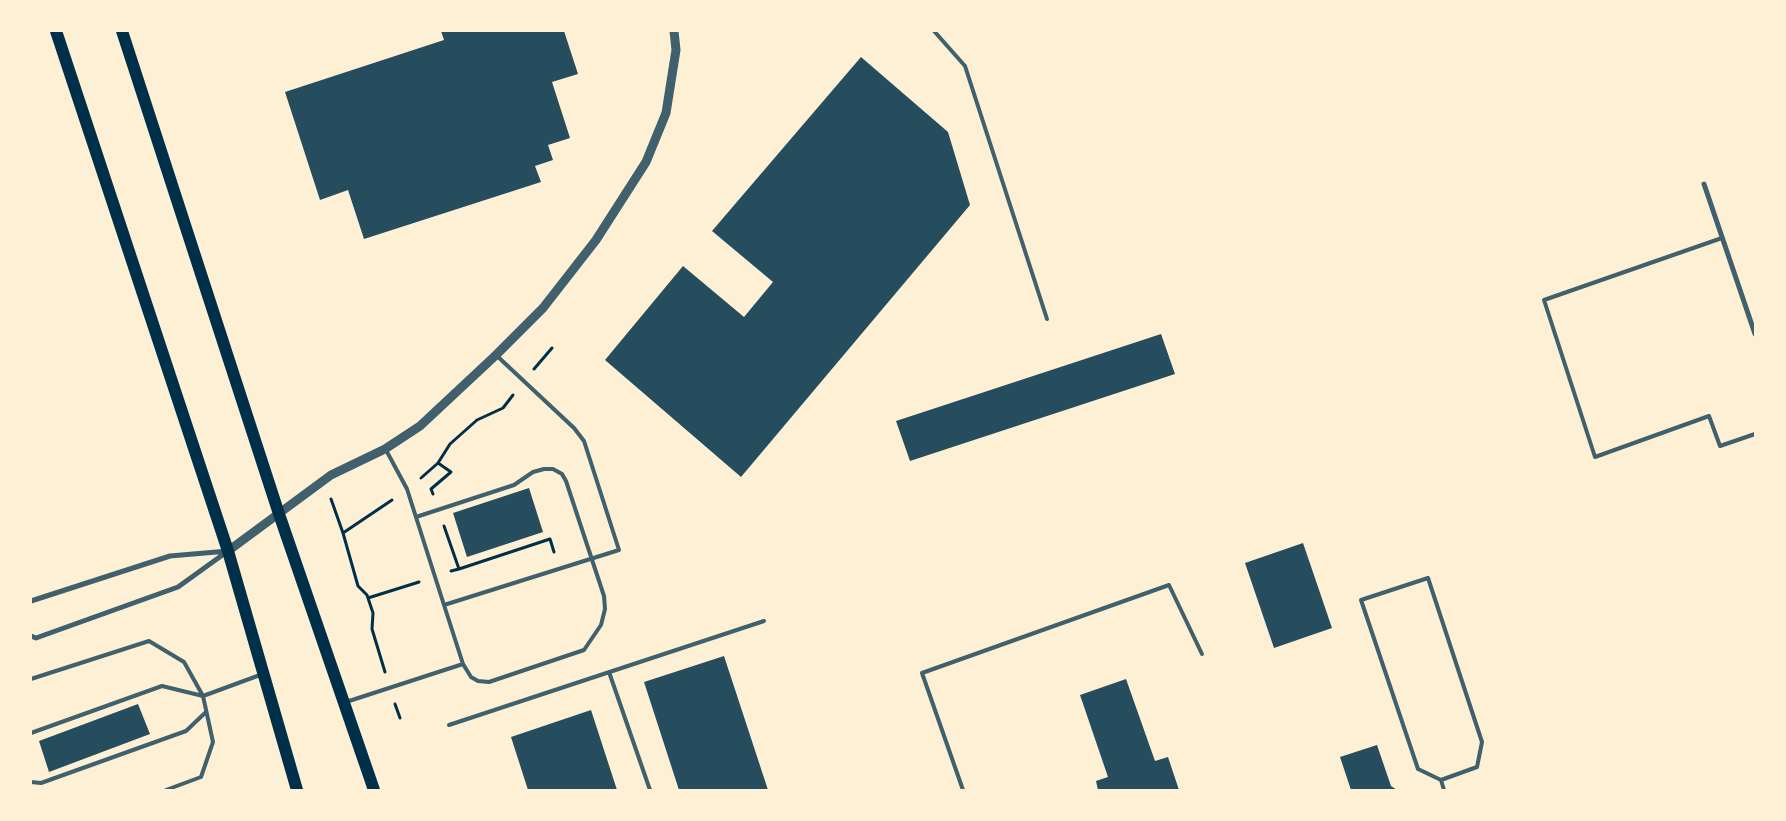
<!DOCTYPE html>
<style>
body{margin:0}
#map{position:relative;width:1786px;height:821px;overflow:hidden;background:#fdf0d5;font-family:"PT Serif",serif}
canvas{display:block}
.frame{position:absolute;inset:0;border:32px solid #fdf0d5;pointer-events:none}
</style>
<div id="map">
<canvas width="1786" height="821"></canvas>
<div class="frame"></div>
</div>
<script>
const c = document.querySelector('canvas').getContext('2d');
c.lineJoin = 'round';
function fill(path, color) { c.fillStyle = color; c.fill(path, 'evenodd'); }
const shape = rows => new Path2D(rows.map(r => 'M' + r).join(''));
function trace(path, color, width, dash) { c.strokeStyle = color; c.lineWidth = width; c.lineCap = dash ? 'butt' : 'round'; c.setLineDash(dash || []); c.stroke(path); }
fill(shape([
 [441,31,564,31,578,74,552,82,570,138,548,145,553,160,535,166,541,182,364,239,348,190,320,200,285,92,444,40],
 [861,57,948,132,970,205,741,477,605,360,683,266,744,317,773,282,712,231],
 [1161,334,1175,374,910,461,896,421],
 [529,488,543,532,467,557,453,513],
 [1303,543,1332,628,1274,648,1245,563],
 [724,656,768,790,679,790,644,682],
 [1126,679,1155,761,1168,757,1179,790,1098,790,1096,781,1108,777,1080,695],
 [138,704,150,734,49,772,39,741],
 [591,710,617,790,528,790,511,737],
 [1377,745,1391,786,1397,790,1351,790,1340,757]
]), '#264d5e');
trace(shape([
 [534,369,552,348],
 [421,478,438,463,450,444,477,420,503,408,513,395],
 [433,494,431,489,451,472,438,463],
 [331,499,343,533,358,586,367,595,373,613,372,629,385,672],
 [444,526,459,569,451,571],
 [343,533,392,500],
 [459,569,550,539,554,552],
 [368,598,419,582],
 [395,704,400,718]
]), '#003049', 3);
trace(shape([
 [934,31,965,66,1047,319],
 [1722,238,1544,300,1595,457,1709,416,1720,446,1755,434],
 [386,450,407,489,444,605,619,550,584,441,574,428,496,355],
 [416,517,514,485,533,472,544,469,553,469,562,474,566,481,604,596,605,609,601,625,584,650,489,682,478,681,471,677,463,664],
 [609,672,650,790],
 [31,679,149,641,184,662,203,696,213,742,201,777,166,790],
 [346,702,463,664,444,605],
 [449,725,764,621],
 [31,733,162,686,203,696,260,675],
 [1441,780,1477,767,1482,742,1428,578,1361,600,1418,769,1441,780,1444,790],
 [31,782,41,783,186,731,206,712],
 [963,790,922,673,1169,585,1202,654]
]), '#3f606c', 4);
trace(shape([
 [1704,184,1755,334],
 [31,601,170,556,228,551],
 [31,636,36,638,178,587,228,551]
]), '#3f606c', 5);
trace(shape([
 [228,551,331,475,385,449,420,426,496,355,543,308,596,240,646,162,666,113,676,50,674,31]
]), '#3f606c', 9);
trace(shape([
 [56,31,228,551,297,790],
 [122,31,279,514,374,790]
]), '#003049', 12);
</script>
